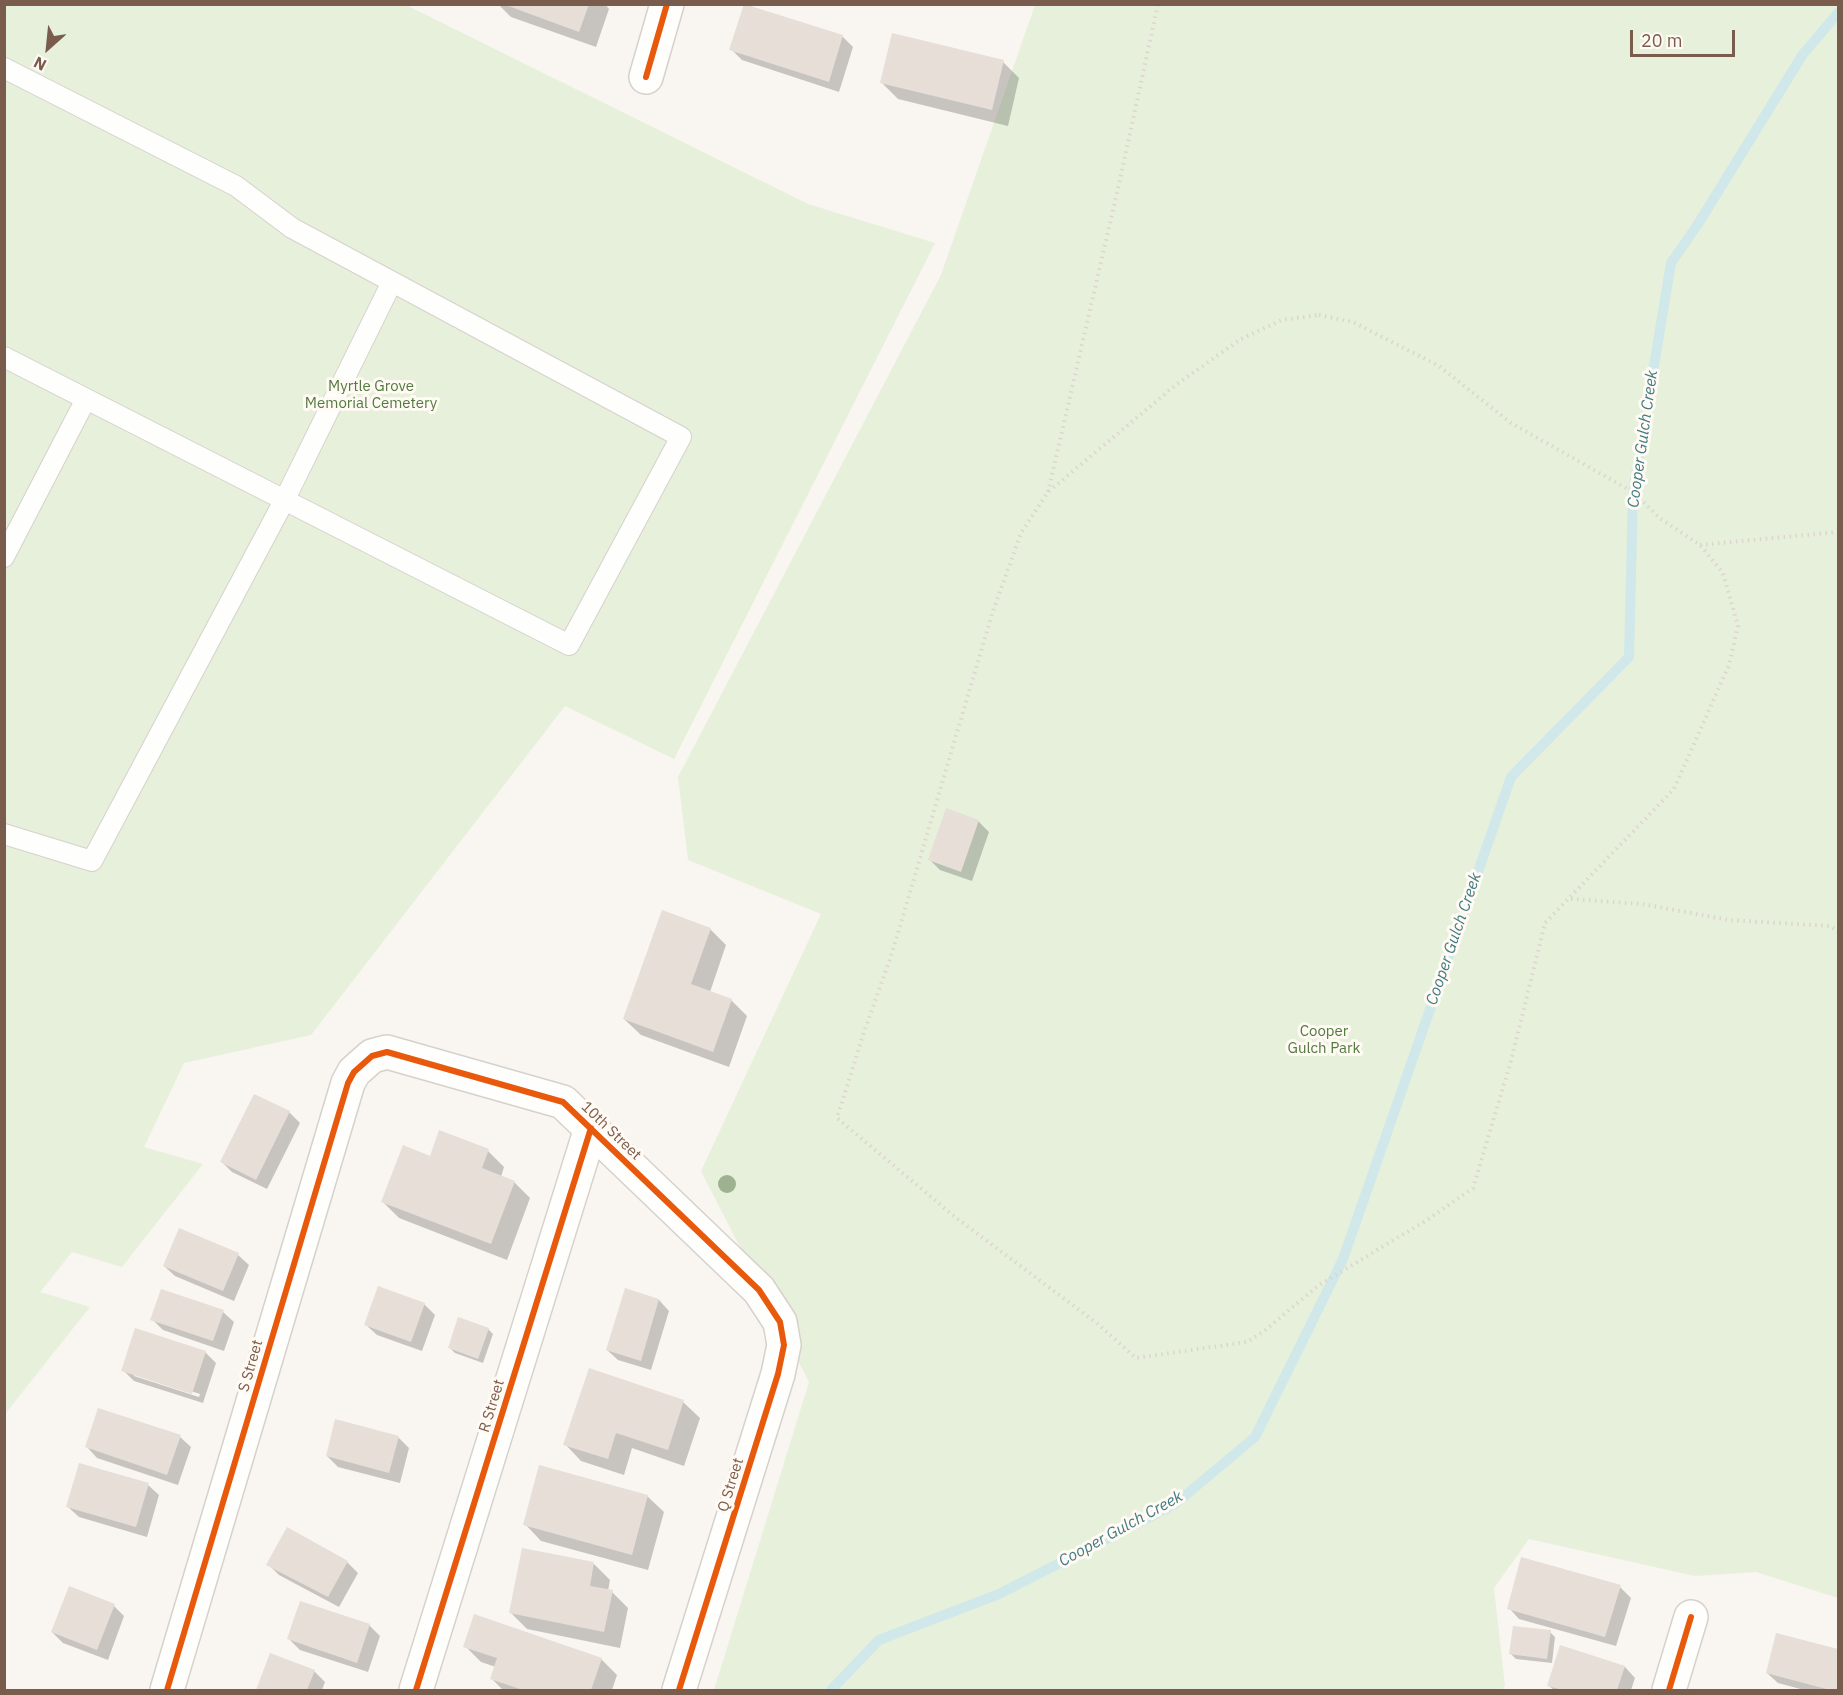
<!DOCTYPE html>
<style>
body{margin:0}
#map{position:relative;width:1843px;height:1695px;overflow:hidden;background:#f9f5f0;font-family:"IBM Plex Sans",sans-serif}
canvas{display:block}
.frame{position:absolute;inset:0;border:6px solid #7a5c4d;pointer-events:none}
.north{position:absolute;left:18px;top:18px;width:60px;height:60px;-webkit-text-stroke:4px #fffaf3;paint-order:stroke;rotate:207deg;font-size:16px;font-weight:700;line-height:24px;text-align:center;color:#7a5c4d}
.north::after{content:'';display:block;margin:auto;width:21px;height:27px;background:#7a5c4d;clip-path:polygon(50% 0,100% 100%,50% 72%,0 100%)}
.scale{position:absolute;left:1630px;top:30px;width:105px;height:27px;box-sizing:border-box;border:3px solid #7a5c4d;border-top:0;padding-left:8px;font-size:18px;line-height:21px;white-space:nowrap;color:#7a5c4d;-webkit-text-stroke:4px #fffaf3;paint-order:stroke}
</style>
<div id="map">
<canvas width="1843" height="1695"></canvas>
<div class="frame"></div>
<div class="north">N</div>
<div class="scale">20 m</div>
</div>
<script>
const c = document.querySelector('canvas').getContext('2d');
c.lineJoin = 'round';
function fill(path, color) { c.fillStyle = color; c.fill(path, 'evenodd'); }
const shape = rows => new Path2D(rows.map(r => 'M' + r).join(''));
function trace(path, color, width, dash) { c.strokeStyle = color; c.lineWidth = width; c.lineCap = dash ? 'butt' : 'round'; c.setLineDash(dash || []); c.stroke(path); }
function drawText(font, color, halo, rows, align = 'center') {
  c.font = font + ' "IBM Plex Sans",sans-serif'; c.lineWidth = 6; c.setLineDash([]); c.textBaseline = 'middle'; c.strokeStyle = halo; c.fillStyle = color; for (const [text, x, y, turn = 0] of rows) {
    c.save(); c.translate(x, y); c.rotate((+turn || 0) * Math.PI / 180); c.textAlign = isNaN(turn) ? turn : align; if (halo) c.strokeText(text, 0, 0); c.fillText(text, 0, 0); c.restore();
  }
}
fill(shape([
 [5,5,406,5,808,204,935,243,674,759,565,706,311,1035,184,1063,144,1147,203,1164,122,1267,72,1252,40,1292,90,1307,5,1414],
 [1035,5,1838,5,1838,1598,1756,1572,1695,1576,1529,1539,1494,1588,1505,1686,1502,1690,714,1690,809,1382,701,1171,821,914,688,860,678,777,941,275]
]), '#e7f0db');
fill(shape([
 [498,4,605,4,609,9,596,47,511,17],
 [746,5,843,37,853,47,839,92,742,60,731,49],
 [1003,62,1019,78,1008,126,898,99,882,83],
 [978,821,989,832,972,881,940,870,930,860],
 [710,929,726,945,710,992,731,1000,747,1016,729,1067,641,1035,624,1019],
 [289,1112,300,1123,267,1189,232,1172,222,1162],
 [488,1151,504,1167,501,1177,514,1182,530,1198,507,1260,399,1218,383,1202],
 [238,1255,249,1265,234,1301,175,1276,164,1266],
 [626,1290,659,1300,669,1311,651,1370,618,1360,607,1350],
 [424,1304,435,1315,422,1351,377,1335,366,1325],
 [223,1312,234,1322,224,1351,163,1330,152,1319],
 [488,1329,493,1334,483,1363,455,1353,450,1348],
 [205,1352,216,1363,203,1403,134,1381,123,1370],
 [134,1373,200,1394,199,1397,134,1376],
 [590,1370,683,1402,700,1418,684,1466,632,1448,624,1475,581,1461,565,1444],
 [180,1437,191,1447,178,1485,97,1458,87,1447],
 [399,1438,409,1448,400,1483,338,1467,327,1456],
 [148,1485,159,1495,147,1537,79,1517,68,1507],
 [647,1496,664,1512,648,1570,541,1541,525,1524],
 [347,1562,358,1573,339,1607,279,1575,268,1564],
 [594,1564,610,1580,608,1591,612,1592,628,1608,620,1648,527,1629,511,1613],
 [1620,1587,1631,1598,1616,1646,1519,1619,1509,1608],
 [114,1606,124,1616,108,1660,63,1643,52,1632],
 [369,1625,380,1636,368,1672,300,1650,289,1639],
 [1550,1632,1555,1637,1552,1663,1516,1659,1511,1654],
 [1777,1635,1838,1651,1838,1690,1804,1690,1778,1683,1767,1673],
 [465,1646,601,1659,617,1675,612,1690,503,1690,492,1679,496,1667,481,1662],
 [271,1655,314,1671,325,1682,322,1690,258,1690],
 [1625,1667,1635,1678,1631,1690,1554,1690,1549,1686]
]), '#0003');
trace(shape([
 [831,1690,879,1640,999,1594,1175,1504,1255,1437,1343,1259,1511,777,1629,657,1633,492,1671,263,1698,224,1803,54,1838,13]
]), '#d0e8ea', 10);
fill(shape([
 [503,4,589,4,579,32],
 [744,4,843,35,829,82,729,50],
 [892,33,1004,60,992,110,880,83],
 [946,808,979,820,961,872,928,860],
 [662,910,711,928,691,984,732,999,713,1052,623,1019],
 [254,1094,290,1111,256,1180,220,1162],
 [439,1130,489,1149,482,1168,515,1181,491,1244,381,1202,403,1145,430,1156],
 [179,1228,239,1253,223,1291,163,1266],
 [378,1286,425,1303,411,1342,364,1325],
 [625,1288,659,1299,641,1361,606,1350],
 [161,1289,224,1310,213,1341,150,1320],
 [458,1317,489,1328,478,1359,448,1348],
 [135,1328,206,1351,192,1394,121,1371],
 [589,1368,684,1400,668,1450,616,1433,608,1459,563,1445],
 [98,1408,181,1435,167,1475,85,1447],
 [335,1419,399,1436,389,1473,326,1456],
 [79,1463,149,1483,136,1527,66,1507],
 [539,1465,648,1495,632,1555,523,1525],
 [287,1527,348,1561,328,1597,266,1565],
 [522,1548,594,1562,590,1586,613,1590,604,1632,509,1613],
 [1521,1557,1621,1585,1605,1637,1507,1609],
 [69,1586,115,1604,97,1650,51,1632],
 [300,1601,370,1624,357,1663,287,1639],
 [474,1614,602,1658,591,1690,523,1690,490,1679,497,1658,463,1647],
 [1513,1626,1551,1630,1547,1659,1509,1654],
 [1776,1633,1838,1649,1838,1690,1830,1690,1766,1673],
 [1560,1645,1625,1666,1617,1690,1563,1690,1547,1686],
 [270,1653,315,1670,307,1690,256,1690]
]), '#e6ded7');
const lane = shape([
 [4,68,236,186,292,228,681,437,569,645,4,357],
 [4,557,86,399],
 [4,834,92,861,284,501,392,282]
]);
const street = shape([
 [646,77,667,4],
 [167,1690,348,1083,354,1072,372,1056,387,1052,563,1102,759,1290,780,1322,784,1345,778,1374,679,1690],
 [416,1690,591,1128],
 [1669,1690,1691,1617]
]);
trace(lane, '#d7d1cb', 22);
trace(street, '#d7d1cb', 36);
trace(shape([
 [1319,315,1353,322,1439,366,1511,423,1633,492,1661,519,1700,545,1723,573,1738,626,1729,665,1674,789,1545,923,1511,1061,1473,1188,1427,1220,1319,1285,1263,1332,1247,1342,1136,1358,1098,1324,955,1217,837,1118,863,1035,892,953,992,614,1021,533,1048,492,1177,384,1241,339,1269,326,1282,320,1319,315],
 [1048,492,1119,184,1158,4],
 [1700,545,1838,532],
 [1571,899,1642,904,1729,920,1830,926,1838,932]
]), '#dcd5d0', 4, [1.5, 4.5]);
trace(lane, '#fefefd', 20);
trace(street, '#fefefd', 33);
trace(shape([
 [646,77,667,4],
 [167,1690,348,1083,354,1072,372,1056,387,1052,563,1102,759,1290,780,1322,784,1345,778,1374,679,1690],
 [416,1690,591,1128],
 [1669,1690,1691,1617]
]), '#e8590c', 6);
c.fillStyle = '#9eb190';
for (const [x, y] of [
 [727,1184]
]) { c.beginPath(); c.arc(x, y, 9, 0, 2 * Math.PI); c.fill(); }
drawText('15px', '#537a41', '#fffaf3', [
 ["Myrtle Grove",371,387],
 ["Memorial Cemetery",371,404],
 ["Cooper",1324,1032],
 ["Gulch Park",1324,1049]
]);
drawText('15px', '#7a5c4d', '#fffaf3', [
 ["10th Street",611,1131,44],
 ["S Street",251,1366,-74],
 ["R Street",492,1406,-73],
 ["Q Street",731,1485,-73]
]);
drawText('italic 16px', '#437c86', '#fffaf3', [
 ["Cooper Gulch Creek",1643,439,-82],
 ["Cooper Gulch Creek",1454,939,-71],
 ["Cooper Gulch Creek",1121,1529,-29]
]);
</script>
